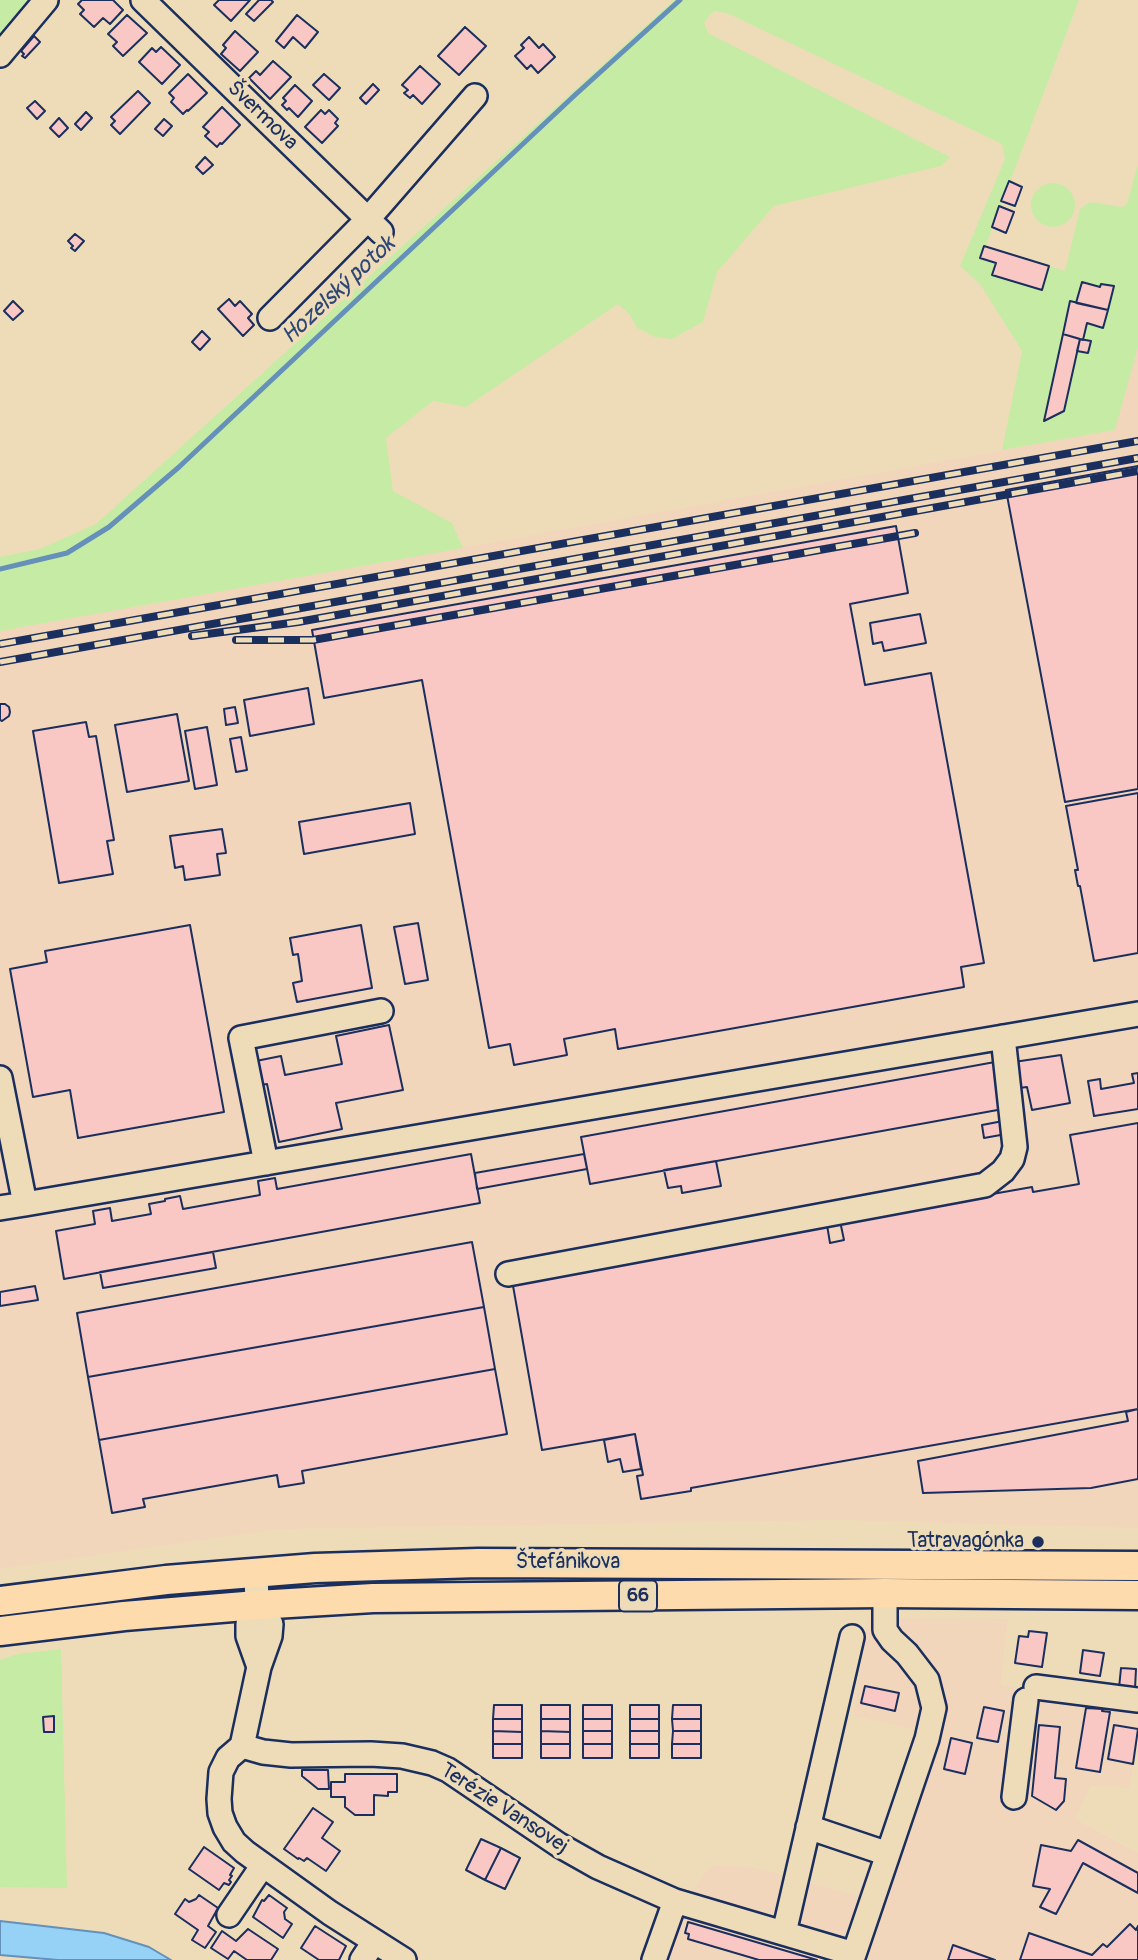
<!DOCTYPE html>
<meta charset="utf-8">
<style>
body{margin:0}
canvas{display:block;background:#eedcb9}
</style>
<canvas width="1138" height="1960"></canvas>
<script>
const c = document.querySelector('canvas').getContext('2d');
c.lineJoin = 'round';
function fill(path, color) { c.fillStyle = color; c.fill(path, 'evenodd'); }
const shape = rows => new Path2D(rows.map(r => 'M' + r).join(''));
function trace(path, color, width, dash) { c.strokeStyle = color; c.lineWidth = width; c.lineCap = dash ? 'butt' : 'round'; c.setLineDash(dash || []); c.stroke(path); }
function drawText(font, color, halo, rows, align = 'center') {
  c.font = font + ' Pangolin,sans-serif'; c.lineWidth = 7; c.setLineDash([]); c.textBaseline = 'middle'; c.strokeStyle = halo; c.fillStyle = color; for (const [text, x, y, turn = 0] of rows) {
    c.save(); c.translate(x, y); c.rotate((+turn || 0) * Math.PI / 180); c.textAlign = isNaN(turn) ? turn : align; if (halo) c.strokeText(text, 0, 0); c.fillText(text, 0, 0); c.restore();
  }
}
fill(shape([
 [1138,347,1138,1528,839,1520,279,1529,0,1569,0,631,1115,430],
 [868,1618,1008,1619,1001,1685,1138,1707,1138,1738,1129,1788,1091,1786,1075,1819,1138,1853,1138,1960,667,1960,681,1905,711,1865,754,1867,857,1896,919,1730,853,1716]
]), '#f1d6bc');
fill(shape([
 [0,0,36,0,0,43],
 [674,0,1079,0,981,258,996,263,993,275,1042,289,1049,266,1065,271,1080,209,1090,202,1122,207,1127,204,1138,164,1138,347,1115,430,1002,450,1022,351,980,284,960,266,1005,159,1002,144,727,13,714,11,704,22,708,33,950,157,941,166,774,206,717,272,703,322,672,339,655,337,637,328,630,315,618,304,466,407,433,401,386,438,393,491,452,523,463,548,0,631,0,557,40,549,96,524],
 '1031 205a22 22 0 1 1 44 0a22 22 0 1 1-44 0Z',
 [61,1649,67,1888,0,1887,0,1660,18,1654]
]), '#c6eba5');
const water = shape([
 [0,1921,104,1933,149,1947,171,1960,58,1960,0,1955,0,1921]
]);
fill(water, '#96d1f6');
trace(water, '#6590b9', 2);
trace(shape([
 [0,569,67,553,109,527,179,467,575,95,680,0]
]), '#6590b9', 5);
const building = shape([
 [82,0,113,0,123,10,110,24,103,18,94,27,80,14,84,10,78,4,82,0],
 [219,0,250,0,231,21,214,5,219,0],
 [259,0,271,0,273,2,254,21,246,14,259,0],
 [127,15,147,33,123,56,113,46,117,42,108,34,127,15],
 [297,15,318,32,305,48,293,37,284,48,276,41,297,15],
 [465,27,486,46,459,75,438,56,465,27],
 [235,31,258,52,240,71,221,54,226,48,223,45,235,31],
 [34,36,40,42,25,58,22,56,24,54,21,51,34,36],
 [529,37,539,48,543,44,555,57,538,73,531,65,527,69,515,56,524,48,521,45,529,37],
 [161,47,180,65,162,84,139,62,152,48,156,52,161,47],
 [273,61,291,77,270,99,249,78,256,71,260,75,273,61],
 [420,66,440,84,422,104,413,95,410,98,404,93,408,90,402,85,420,66],
 [188,74,207,93,188,111,187,110,183,114,171,102,174,98,169,93,188,74],
 [324,74,340,88,329,100,313,85,324,74],
 [373,84,379,90,366,104,360,98,373,84],
 [295,85,312,101,298,117,289,108,287,110,282,105,286,101,283,98,295,85],
 [138,91,150,103,120,134,111,125,115,121,111,117,138,91],
 [35,101,45,111,37,119,27,108,35,101],
 [222,107,240,125,222,144,220,143,217,147,205,136,209,132,203,127,222,107],
 [321,110,325,114,329,110,338,119,335,123,338,126,322,143,305,127,321,110],
 [86,112,92,118,81,130,75,124,86,112],
 [59,118,68,128,59,137,50,128,59,118],
 [164,119,172,126,163,136,155,129,164,119],
 [205,157,213,165,203,174,196,167,205,157],
 [1009,181,1022,187,1015,206,1001,201,1009,181],
 [999,206,1014,212,1006,233,992,227,999,206],
 [75,234,84,241,75,251,71,248,73,246,68,241,75,234],
 [984,246,1049,266,1042,290,992,275,996,263,980,258,984,246],
 [1082,282,1100,287,1101,284,1114,286,1108,310,1076,303,1082,282],
 [229,299,235,306,240,301,252,314,248,318,254,325,243,336,218,309,229,299],
 [13,301,23,311,13,320,4,311,13,301],
 [1070,301,1108,310,1103,328,1087,323,1083,340,1063,334,1070,301],
 [202,331,210,339,200,350,192,342,202,331],
 [1063,334,1080,339,1064,411,1044,421,1063,334],
 [1080,339,1091,341,1088,353,1077,351,1080,339],
 [1138,466,1138,789,1065,802,1006,490,1138,466],
 [896,526,908,593,850,604,865,685,931,673,984,963,961,967,964,987,618,1049,615,1029,564,1039,567,1055,514,1065,510,1044,489,1048,422,680,324,698,312,630,896,526],
 [920,614,926,643,884,651,882,642,873,644,870,623,920,614],
 [308,688,314,724,250,736,244,700,308,688],
 [0,704,5,704,9,707,10,712,9,716,2,721,0,720,0,704],
 [235,707,238,723,226,725,224,709,235,707],
 [177,714,189,781,127,792,115,725,177,714],
 [86,722,89,737,96,736,114,840,107,841,113,874,59,883,33,731,86,722],
 [207,727,217,785,195,789,185,731,207,727],
 [241,737,247,770,236,772,230,739,241,737],
 [1138,793,1138,953,1094,961,1080,886,1078,886,1075,870,1078,870,1066,806,1138,793],
 [410,803,415,834,304,854,299,822,410,803],
 [222,829,226,853,217,854,220,875,185,880,183,866,175,868,170,836,222,829],
 [418,923,428,980,405,984,394,927,418,923],
 [190,925,224,1112,78,1138,70,1090,33,1097,10,969,47,962,45,951,190,925],
 [361,925,372,988,297,1002,293,983,302,981,298,954,293,955,290,938,361,925],
 [389,1025,403,1090,336,1103,342,1129,279,1142,267,1084,261,1085,256,1061,281,1056,285,1075,342,1064,336,1036,389,1025],
 [1061,1055,1070,1103,1032,1110,1027,1087,1019,1088,1014,1062,1061,1055],
 [995,1062,1003,1109,590,1184,581,1137,995,1062],
 [1138,1073,1138,1109,1094,1116,1088,1081,1100,1079,1101,1089,1134,1083,1132,1074,1138,1073],
 [1003,1121,1006,1134,984,1138,982,1125,1003,1121],
 [1138,1123,1138,1409,691,1488,691,1491,641,1499,637,1476,643,1475,635,1434,542,1450,512,1280,827,1225,830,1243,844,1240,840,1221,1032,1187,1033,1192,1079,1184,1070,1135,1138,1123],
 [471,1154,480,1203,64,1279,56,1231,95,1224,93,1211,110,1208,112,1221,151,1214,149,1204,165,1201,165,1199,180,1196,183,1209,260,1195,258,1181,275,1178,277,1189,471,1154],
 [584,1154,587,1169,477,1189,475,1173,584,1154],
 [716,1161,721,1186,682,1193,681,1186,668,1188,664,1170,716,1161],
 [472,1242,484,1307,88,1377,77,1313,472,1242],
 [213,1252,216,1268,103,1288,100,1272,213,1252],
 [35,1286,38,1300,0,1306,0,1292,35,1286],
 [484,1307,495,1369,99,1440,88,1377,484,1307],
 [495,1369,507,1434,302,1471,304,1483,279,1487,277,1475,143,1499,145,1507,112,1513,99,1440,495,1369],
 [1138,1409,1138,1479,1091,1488,923,1493,918,1461,1128,1421,1126,1412,1138,1409],
 [635,1434,641,1469,623,1472,620,1459,608,1462,604,1440,635,1434],
 [1029,1631,1047,1633,1042,1667,1015,1663,1019,1636,1028,1637,1029,1631],
 [1083,1650,1104,1653,1100,1676,1080,1673,1083,1650],
 [1121,1668,1136,1669,1135,1689,1119,1688,1121,1668],
 [865,1686,899,1693,895,1711,861,1703,865,1686],
 [494,1705,522,1705,522,1719,493,1719,494,1705],
 [541,1705,570,1705,570,1719,541,1719,541,1705],
 [583,1705,612,1705,612,1719,583,1719,583,1705],
 [630,1705,659,1705,659,1719,630,1719,630,1705],
 [673,1705,701,1705,701,1719,672,1719,673,1705],
 [984,1707,1004,1711,998,1742,977,1738,984,1707],
 [1086,1708,1103,1709,1102,1711,1110,1712,1100,1772,1076,1768,1086,1708],
 [54,1716,54,1732,44,1732,43,1717,54,1716],
 [493,1719,522,1719,522,1732,493,1731,493,1719],
 [541,1719,570,1719,570,1732,541,1731,541,1719],
 [583,1719,612,1719,612,1731,583,1731,583,1719],
 [630,1719,659,1719,659,1731,630,1731,630,1719],
 [672,1719,701,1719,701,1731,673,1731,672,1719],
 [1039,1725,1060,1727,1055,1778,1066,1779,1064,1801,1056,1810,1032,1796,1039,1725],
 [1114,1725,1138,1729,1133,1764,1108,1759,1114,1725],
 [493,1731,522,1732,522,1744,493,1744,493,1731],
 [541,1731,570,1732,570,1744,541,1744,541,1731],
 [583,1731,612,1731,612,1744,583,1744,583,1731],
 [630,1731,659,1731,659,1744,630,1744,630,1731],
 [673,1731,701,1731,701,1744,672,1744,673,1731],
 [951,1738,972,1743,965,1774,944,1769,951,1738],
 [493,1744,522,1744,522,1758,493,1758,493,1744],
 [541,1744,570,1744,570,1758,541,1758,541,1744],
 [583,1744,612,1744,612,1758,583,1758,583,1744],
 [630,1744,659,1744,659,1758,630,1758,630,1744],
 [672,1744,701,1744,701,1758,672,1758,672,1744],
 [302,1770,328,1770,329,1789,318,1789,302,1776,302,1770],
 [345,1774,397,1774,397,1792,388,1792,388,1796,374,1795,374,1815,355,1815,345,1807,345,1797,331,1797,331,1782,345,1782,345,1774],
 [313,1808,333,1822,322,1838,340,1851,326,1871,307,1858,304,1861,299,1858,298,1859,284,1849,313,1808],
 [481,1839,501,1848,485,1880,466,1870,481,1839],
 [1078,1840,1138,1873,1138,1893,1083,1863,1056,1914,1040,1907,1050,1889,1033,1886,1041,1845,1071,1851,1078,1840],
 [204,1847,234,1868,230,1875,232,1876,229,1880,231,1882,229,1885,224,1883,219,1890,189,1869,204,1847],
 [501,1848,520,1858,505,1889,485,1880,501,1848],
 [199,1895,218,1908,208,1926,216,1932,205,1948,192,1940,198,1930,175,1914,185,1899,189,1902,196,1899,199,1895],
 [269,1895,287,1908,284,1912,285,1919,292,1924,283,1938,253,1917,262,1900,264,1901,269,1895],
 [688,1922,817,1960,759,1960,688,1939,689,1934,685,1933,688,1922],
 [1130,1924,1136,1930,1138,1926,1138,1960,1020,1960,1029,1933,1092,1955,1103,1944,1107,1947,1130,1924],
 [315,1926,346,1946,339,1960,319,1960,301,1948,315,1926],
 [248,1929,278,1949,271,1960,247,1960,234,1951,228,1959,211,1948,222,1931,236,1941,248,1929],
 [953,1945,995,1960,948,1960,953,1945]
]);
fill(building, '#f9c8c4');
trace(building, '#1b2f5e', 2);
const minor = shape([
 [143,0,381,232],
 [0,55,46,0],
 [270,318,368,219,475,96],
 [0,1078,25,1204,0,1208],
 [266,1163,241,1038,381,1011],
 [25,1204,1138,1014],
 [508,1274,985,1185,1003,1171,1012,1159,1015,1147,1003,1037],
 [256,1572,257,1605,248,1624,248,1636,259,1667],
 [257,1605,271,1624,270,1636,259,1667,242,1746,228,1758,221,1772,219,1799,220,1813,225,1827,234,1842,245,1852,330,1913,404,1960],
 [1036,1687,1138,1700],
 [242,1746,263,1752,291,1755,371,1754,402,1756,432,1763,448,1770,559,1845,598,1867,675,1901,654,1960],
 [1014,1797,1026,1700],
 [808,1827,888,1854],
 [675,1901,854,1954],
 [229,1915,263,1865],
 [784,1933,852,1637],
 [362,1960,374,1942],
 [852,1960,927,1739,934,1708,927,1680,907,1654,892,1640,885,1630,885,1593]
]);
const major = shape([
 [0,1601,166,1580,315,1568,478,1563,1138,1566],
 [0,1631,124,1616,257,1605,373,1598,885,1593,1138,1595]
]);
trace(minor, '#1b2f5e', 28);
trace(major, '#1b2f5e', 33);
trace(minor, '#eedcb9', 23);
trace(major, '#fedbac', 28);
const rail = shape([
 [192,636,298,622,1138,471],
 [236,640,313,640,915,533],
 [0,644,1138,441],
 [0,662,1138,458]
]);
trace(rail, '#1b2f5e', 8);
trace(rail, '#eedcb9', 5, [16]);
for (const [x, y, r, color] of [
 [1038,1542,7,"#1b2f5e"]
]) { const dot = new Path2D(); dot.arc(x, y, r, 0, 2 * Math.PI); c.fillStyle = color; c.fill(dot); trace(dot, '#eedcb9', 2.5); }
for (const [x, y, w] of [
 [638,1596,38]
]) { const box = new Path2D(); box.roundRect(x - w / 2, y - 15.5, w, 31, 5); c.fillStyle = '#eedcb9'; c.fill(box); trace(box, '#1b2f5e', 2); }
drawText('bold 19px', '#1b2f5e', null, [
 ["66",638,1596]
]);
drawText('21px', '#1b2f5e', '#eedcb9', [
 ["Švermova",262,116,44],
 ["Štefánikova",568,1563],
 ["Terézie Vansovej",504,1809,33]
]);
drawText('21px', '#1b2f5e', '#eedcb9', [
 ["Tatravagónka",1024,1542]
], 'right');
drawText('italic 23px', '#2d4775', '#eedcb9', [
 ["Hozelský potok",339,291,-43]
]);
</script>
